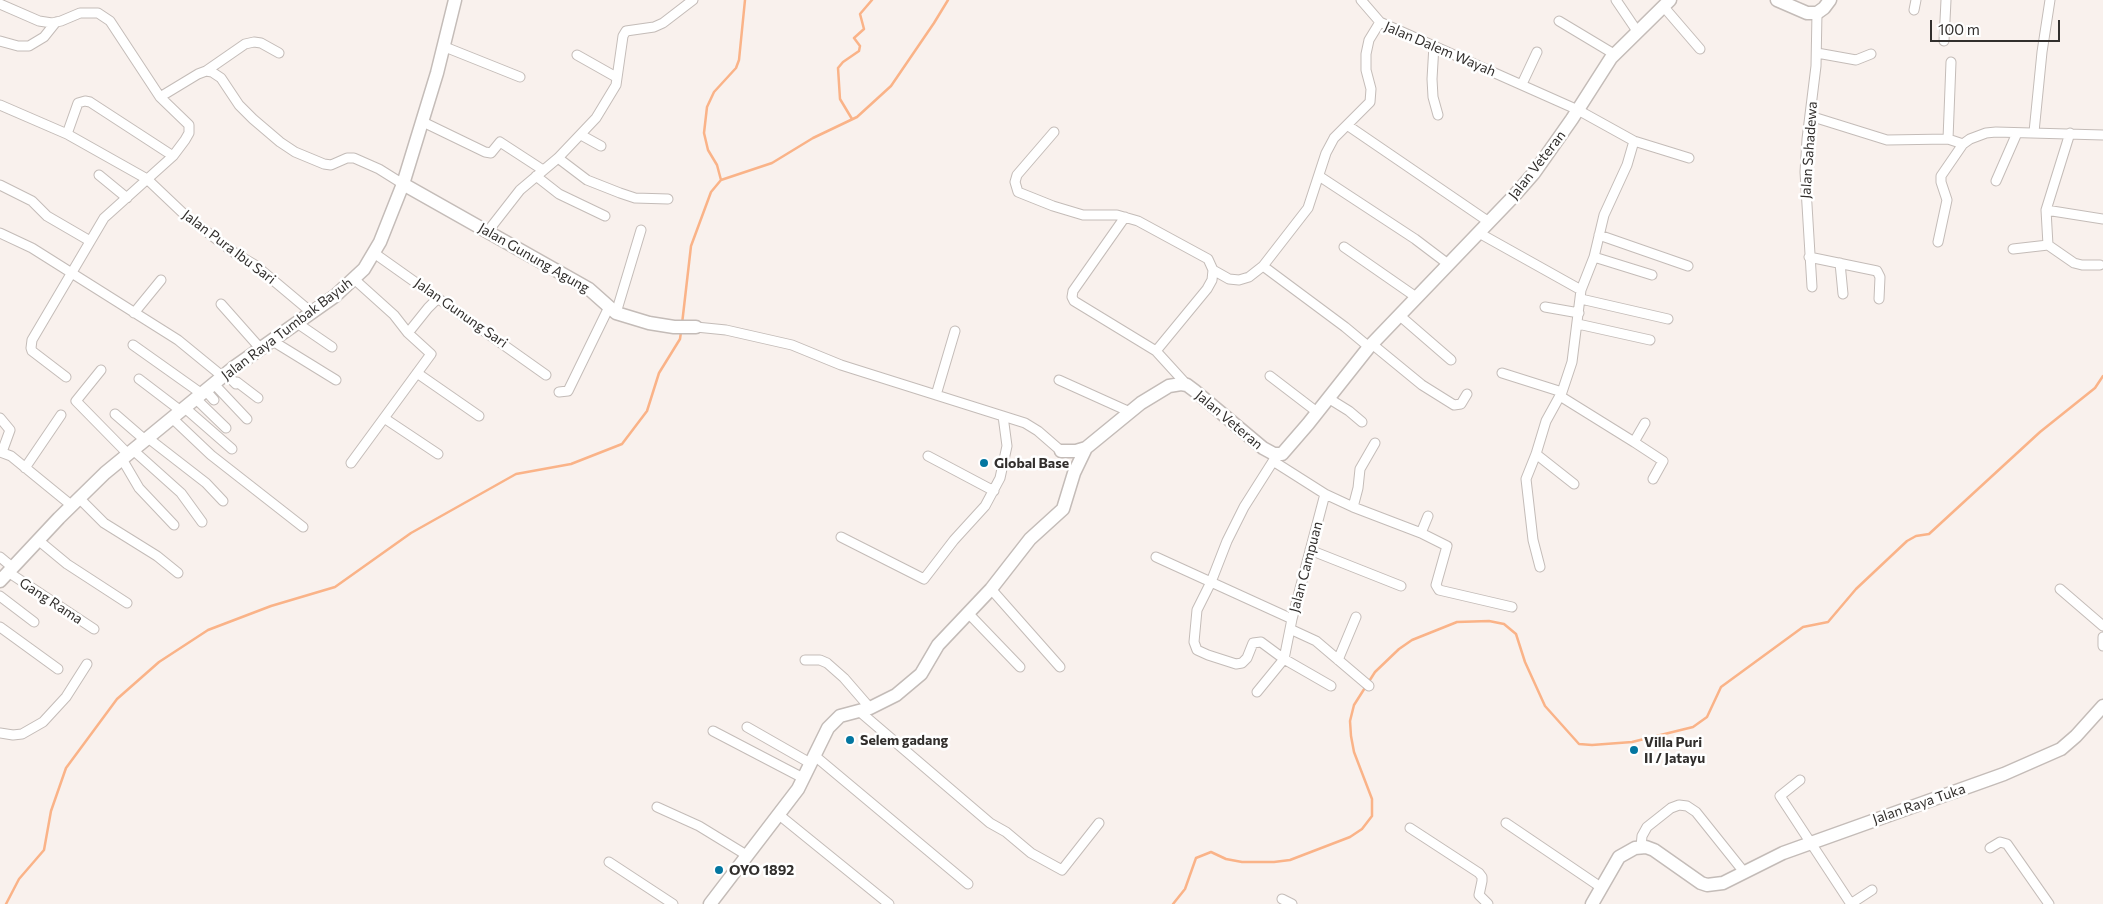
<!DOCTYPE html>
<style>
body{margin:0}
#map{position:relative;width:2103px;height:904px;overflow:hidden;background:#f9f1ed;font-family:Commissioner,sans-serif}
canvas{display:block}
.scale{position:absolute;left:1930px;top:20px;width:130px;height:22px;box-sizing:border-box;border:2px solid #322f2d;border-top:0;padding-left:6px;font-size:15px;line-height:18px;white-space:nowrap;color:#322f2d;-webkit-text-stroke:4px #fff;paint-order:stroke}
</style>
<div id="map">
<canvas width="2103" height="904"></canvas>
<div class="scale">100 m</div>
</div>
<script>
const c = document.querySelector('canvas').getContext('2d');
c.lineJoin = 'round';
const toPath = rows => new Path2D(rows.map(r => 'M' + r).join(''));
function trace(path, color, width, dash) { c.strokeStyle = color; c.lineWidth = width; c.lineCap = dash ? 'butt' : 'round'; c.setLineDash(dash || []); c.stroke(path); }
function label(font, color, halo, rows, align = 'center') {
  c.font = font + ' Commissioner,sans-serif'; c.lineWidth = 5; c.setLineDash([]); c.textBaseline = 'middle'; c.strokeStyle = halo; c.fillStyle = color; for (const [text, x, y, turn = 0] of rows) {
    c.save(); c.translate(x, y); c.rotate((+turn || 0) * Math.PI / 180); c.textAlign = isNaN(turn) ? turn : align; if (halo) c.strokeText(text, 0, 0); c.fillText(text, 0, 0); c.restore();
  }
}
const stream = toPath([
 [852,119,840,99,838,68,843,62,859,51,860,46,854,38,864,29,860,14,872,0],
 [721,180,717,165,708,150,704,133,707,107,714,92,736,68,739,60,745,0],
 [682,324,691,246,711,192,721,180,772,163,813,138,857,117,891,86,934,23,948,0],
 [6,904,19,879,44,850,51,811,66,768,117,699,159,662,208,630,271,606,335,587,411,533,516,474,571,464,622,444,647,411,659,373,680,339,681,332],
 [1173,904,1185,889,1196,858,1211,852,1226,859,1242,862,1274,862,1290,860,1350,837,1362,829,1372,816,1372,799,1354,752,1351,736,1350,721,1354,705,1375,672,1399,649,1412,640,1457,622,1489,621,1504,624,1516,634,1525,662,1545,706,1579,744,1592,745,1632,742,1693,727,1707,717,1721,687,1803,627,1828,622,1856,589,1907,541,1916,536,1929,534,2040,432,2095,388,2103,376]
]);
const street = toPath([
 [1361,0,1380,22],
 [1616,0,1637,31],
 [0,4,39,21,52,23,61,21,80,13,98,13,110,21,160,97,189,125,189,133,185,140,173,156,104,218,32,340,31,348,32,351,66,377],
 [1663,6,1700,49],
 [1914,10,1916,0],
 [1559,21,1614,54],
 [0,41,18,46,29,46,44,37,56,22],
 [1944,41,1946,0],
 [1434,45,1432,79,1433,97,1438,115],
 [445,47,520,77],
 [1817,53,1856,60,1871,54],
 [577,55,616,77],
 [206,71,212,72,221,78,239,105,253,119,280,142,295,152,324,164,331,165,347,158,354,158,379,169,403,184],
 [1522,84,1537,52],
 [160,97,198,74,206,71,245,44,254,42,261,43,279,53],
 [0,105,67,134,147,179,186,216,236,254,255,265,311,312],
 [1810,116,1887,140,1948,139,1963,144],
 [423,122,485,152,491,153,500,142,543,170],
 [1347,125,1489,222],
 [1054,132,1017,175,1015,182,1018,192,1053,206,1083,215,1117,215,1138,221,1208,259,1213,270,1212,280,1207,289,1156,351],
 [2034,132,2042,52,2050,0],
 [67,134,78,103,85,101,90,102,173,156],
 [581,135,601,146],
 [1948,139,1951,62],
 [558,158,587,180,620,193,635,198,668,199],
 [99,175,127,198],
 [536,176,559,194,605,216],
 [1319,176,1415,239,1448,264],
 [1996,181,2017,133],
 [0,185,32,201,47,216,90,241],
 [2046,210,2103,219],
 [1125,217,1073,291,1072,297,1074,301,1156,351,1187,385],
 [488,231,520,190,558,158,596,118,616,85,623,36,626,31,654,27,663,23,693,0],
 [0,233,32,248,178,340,222,376],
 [1479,233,1581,290,1594,257,1604,215,1627,165,1634,141],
 [1599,235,1688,266],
 [1938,242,1947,200,1941,182,1941,176,1963,144,1970,139,1986,133,1996,132,2103,135],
 [2048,245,2074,263,2082,265,2100,265],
 [1344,247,1416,297],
 [2013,249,2048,245,2046,210,2070,133],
 [374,253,546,375],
 [1594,257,1652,275],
 [1809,257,1877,271,1880,277,1879,299],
 [1840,263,1843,294],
 [1213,270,1229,279,1239,280,1249,277,1263,266],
 [1812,287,1805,172,1807,139,1816,66,1817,13],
 [1581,299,1668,319],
 [221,304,260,348],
 [1545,307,1579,313],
 [134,313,161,280],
 [616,313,641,230],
 [1399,315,1451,360],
 [297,323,332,347],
 [1578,324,1650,340],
 [696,327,726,330,792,345,841,365,1025,423,1038,431,1061,451],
 [408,333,428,308,438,298],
 [271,340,336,380],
 [1372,344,1422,385,1454,405,1461,404,1467,394],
 [133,345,202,394],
 [1369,347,1345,327,1263,266,1308,208,1326,153,1334,138,1370,102,1371,89,1366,70,1366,54,1369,40,1380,22,1578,110,1634,141,1689,158],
 [101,370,76,401,128,454],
 [417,373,479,416],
 [1502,373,1562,392],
 [226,374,236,384,237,382,258,398],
 [1270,376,1317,412],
 [139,379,181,411],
 [1059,380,1130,412],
 [214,384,247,419],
 [206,391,214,400],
 [559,392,568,391,609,307],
 [936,395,955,331],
 [1560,396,1634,442,1645,423],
 [1328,398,1349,411,1362,422],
 [196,399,226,428],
 [185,408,232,449],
 [115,414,145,440],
 [0,418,10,430,2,452],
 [384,418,438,454],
 [173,419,211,455,303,527],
 [148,438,206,483,223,501],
 [1634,442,1663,461,1653,479],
 [133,450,181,493,202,522],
 [0,452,11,456,71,505],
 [1536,454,1574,484],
 [1277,455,1244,507,1227,541,1211,582,1197,610,1194,642,1197,650,1208,655,1236,664,1242,663,1247,658,1253,643,1261,642,1284,659,1331,686],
 [928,456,994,491],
 [122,459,139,488,174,525],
 [351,463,431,354,408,333,394,315,354,279],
 [25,468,61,415],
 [1325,494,1353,507,1358,488,1360,469,1375,443],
 [79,498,104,523,157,556,178,573],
 [1353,507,1421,533,1428,516],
 [1421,533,1447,546,1436,585,1439,590,1512,607],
 [841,537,924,579,954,540,985,506,1000,478,1007,446,1003,416],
 [38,540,67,564,127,603],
 [1310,550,1401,586],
 [0,557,12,567],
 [1156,557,1292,619],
 [1540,567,1533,540,1526,479,1536,454,1546,421,1562,392,1572,362,1581,290],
 [8,572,94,629],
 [991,589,1060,667],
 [2060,589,2103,626],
 [0,596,34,622],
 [969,614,1020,667],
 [0,627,58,669],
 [1290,629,1316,641,1369,686],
 [2103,637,2103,646],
 [805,660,820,660,827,663,844,678,870,708],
 [1338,660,1356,617],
 [1257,692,1284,659,1292,619,1325,494,1273,461],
 [859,711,990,823,1006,832,1031,853,1062,870,1099,823],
 [747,727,810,763],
 [713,731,803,778],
 [0,733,13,735,22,734,43,722,66,697,87,664],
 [815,756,968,884],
 [1800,780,1780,796,1849,901,1852,903,1872,890],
 [657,807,699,826,748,856],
 [778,814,889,904],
 [1506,823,1602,888],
 [1410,828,1479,873,1482,877,1482,881,1479,895,1488,904],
 [1641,847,1642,836,1647,827,1671,808,1679,805,1687,806,1696,812,1744,872],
 [1990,848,2000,842,2007,844,2049,904],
 [609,862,673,904],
 [1282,899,1292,904]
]);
const secondary = toPath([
 [1777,0,1807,13,1817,13,1824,8,1830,0],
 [403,184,589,289,616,313,649,323,674,327,696,327],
 [1061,451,1076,451,1086,448],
 [0,581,59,518,105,473,233,368,335,296,364,269,380,242,403,184,437,73,455,0],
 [710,904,798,789,828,728,840,716,870,708,896,695,921,674,938,645,991,589,1030,539,1063,509,1074,473,1086,448,1141,403,1169,386,1181,384,1187,385,1195,391,1263,448,1274,454,1282,454,1308,424,1369,347,1513,197,1534,173,1572,119,1611,58,1670,0],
 [1592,904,1619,857,1635,848,1646,847,1654,850,1701,883,1707,885,1723,883,1783,853,2004,774,2061,749,2076,736,2103,706]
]);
const markers = [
 [984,463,5,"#0376a0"],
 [850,740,5,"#0376a0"],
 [1634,750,5,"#0376a0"],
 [719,870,5,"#0376a0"]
];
const streetNames = [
 ["Jalan Dalem Wayah",1440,49,23],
 ["Jalan Sahadewa",1809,150,-86],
 ["Jalan Veteran",1537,165,-52],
 ["Jalan Pura Ibu Sari",229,247,37],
 ["Jalan Gunung Agung",534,258,30],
 ["Jalan Gunung Sari",461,313,35],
 ["Jalan Raya Tumbak Bayuh",287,329,-37],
 ["Jalan Veteran",1229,420,40],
 ["Jalan Campuan",1306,567,-75],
 ["Gang Rama",51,601,33],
 ["Jalan Raya Tuka",1919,804,-19]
];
const poiNames = [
 ["Global Base",994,463],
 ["Selem gadang",860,740],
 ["Villa Puri",1644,742],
 ["II / Jatayu",1644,758],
 ["OYO 1892",729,870]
];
trace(stream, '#fab388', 2.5);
trace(street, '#c4bcb8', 11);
trace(secondary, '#c4bcb8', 15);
trace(street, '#fff', 9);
trace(secondary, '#fff', 12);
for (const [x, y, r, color] of markers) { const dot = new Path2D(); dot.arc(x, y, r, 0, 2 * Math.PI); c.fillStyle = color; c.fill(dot); trace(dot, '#fff', 2); }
label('14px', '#322f2d', '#fff', streetNames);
label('bold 14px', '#322f2d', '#fff', poiNames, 'left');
</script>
